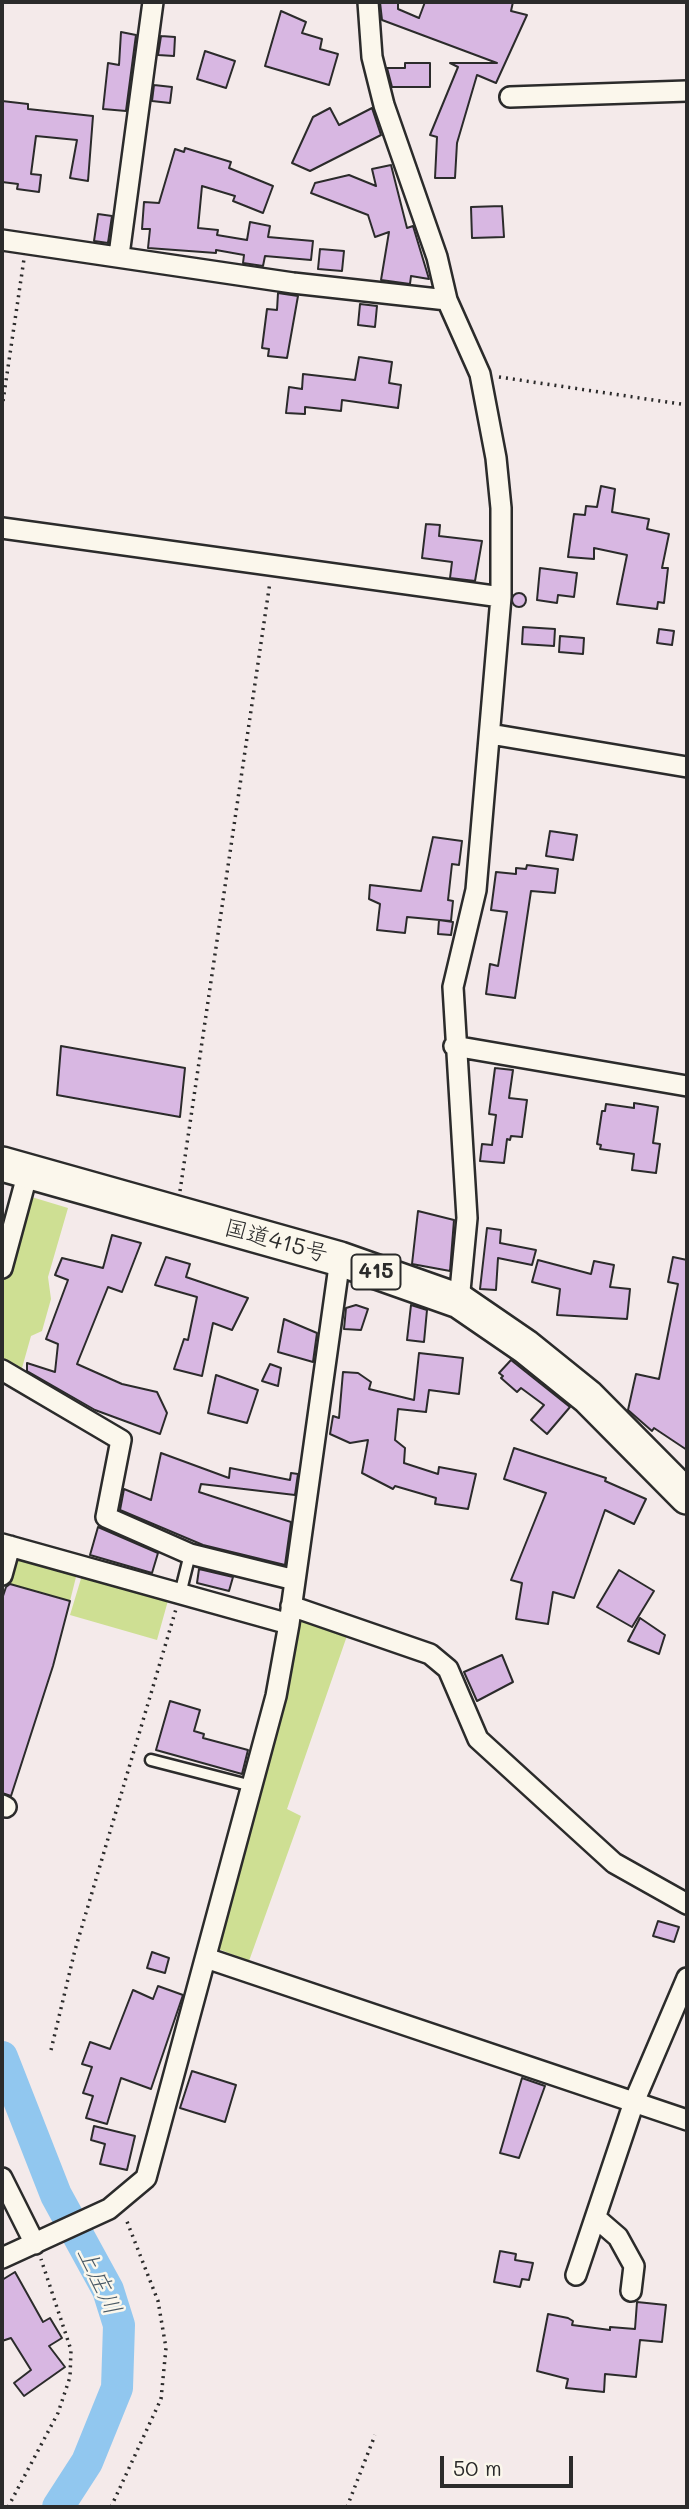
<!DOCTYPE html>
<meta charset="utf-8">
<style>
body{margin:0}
#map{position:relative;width:689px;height:2509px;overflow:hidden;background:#f4eaea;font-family:Mali,sans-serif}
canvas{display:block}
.frame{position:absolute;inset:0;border:4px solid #2b2b2b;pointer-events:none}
.scale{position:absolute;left:440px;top:2456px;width:133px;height:32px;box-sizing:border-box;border:4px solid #2b2b2b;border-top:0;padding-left:9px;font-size:21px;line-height:24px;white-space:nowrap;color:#2b2b2b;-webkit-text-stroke:5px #fbf7ec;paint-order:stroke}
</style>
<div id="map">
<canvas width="689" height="2509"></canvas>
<div class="frame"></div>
<div class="scale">50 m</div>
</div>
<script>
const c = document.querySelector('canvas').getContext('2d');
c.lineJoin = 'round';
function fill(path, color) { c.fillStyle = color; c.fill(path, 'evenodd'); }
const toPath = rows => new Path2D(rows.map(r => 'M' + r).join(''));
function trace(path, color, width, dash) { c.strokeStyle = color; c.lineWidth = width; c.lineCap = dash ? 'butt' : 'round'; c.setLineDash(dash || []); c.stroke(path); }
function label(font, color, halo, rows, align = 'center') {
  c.font = font + ' Mali,"Klee One",sans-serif'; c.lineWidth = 5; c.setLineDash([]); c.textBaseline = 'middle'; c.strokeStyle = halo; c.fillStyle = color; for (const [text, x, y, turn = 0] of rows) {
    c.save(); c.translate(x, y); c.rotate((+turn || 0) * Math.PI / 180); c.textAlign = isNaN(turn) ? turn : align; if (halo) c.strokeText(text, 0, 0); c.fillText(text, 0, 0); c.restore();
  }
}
const green = toPath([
 [25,1195,68,1208,48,1277,51,1299,42,1331,31,1336,22,1368,14,1373,2,1366,2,1282],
 [14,1552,78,1569,70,1601,7,1583],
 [83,1572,169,1597,157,1640,70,1615],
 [296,1616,349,1630,287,1809,301,1816,249,1961,216,1948]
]);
const river = toPath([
 [2,2057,56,2195,108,2290,119,2325,117,2388,87,2462,58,2507]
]);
const building = toPath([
 [380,2,398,2,398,9,419,18,425,2,513,2,511,11,527,15,496,83,477,75,457,143,455,178,435,178,437,137,430,135,458,67,450,63,497,63,382,20,380,2],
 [281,11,306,22,302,33,322,39,320,49,338,54,329,85,265,66,281,11],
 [121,32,136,35,126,111,103,109,108,63,119,65,121,32],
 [161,36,175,37,174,56,158,55,161,36],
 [205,51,235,61,226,88,197,79,205,51],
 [405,63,430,63,430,87,392,87,387,68,405,68,405,63],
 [154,85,172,87,170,103,152,101,154,85],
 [2,101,28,104,28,109,93,116,88,181,70,178,77,140,36,136,31,174,41,175,39,192,17,189,18,184,2,182,2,101],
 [330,108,339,125,372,108,381,135,310,171,292,163,313,117,330,108],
 [185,148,231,162,229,168,273,186,263,213,233,201,235,196,202,186,198,228,218,230,217,235,247,240,250,222,270,226,268,237,313,241,311,260,265,256,263,266,243,263,244,255,216,250,216,253,148,248,150,229,142,229,144,202,159,203,175,149,184,152,185,148],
 [391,165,407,228,413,226,429,279,411,276,410,284,381,280,389,232,375,237,368,215,311,193,315,183,349,175,376,186,372,169,391,165],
 [502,206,504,237,472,238,471,207,502,206],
 [98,214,112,216,108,243,94,241,98,214],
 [320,249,344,251,342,271,318,269,320,249],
 [278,293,298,296,287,358,268,356,269,349,262,348,267,309,277,310,278,293],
 [360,304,377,306,375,327,358,325,360,304],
 [359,357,392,362,389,383,401,385,398,408,342,400,341,411,305,407,305,414,286,413,289,387,302,389,303,374,355,380,359,357],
 [601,486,615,489,612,512,649,519,647,529,669,534,662,568,668,568,664,603,658,602,657,609,617,604,627,555,594,548,594,559,568,557,574,514,585,515,586,506,597,507,601,486],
 [426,524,440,525,439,536,482,541,475,581,450,578,452,562,422,558,426,524],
 [540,568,577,573,574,597,558,595,557,603,537,600,540,568],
 '512 600a7 7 0 1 1 14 0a7 7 0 1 1-14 0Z',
 [523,627,555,629,554,646,522,644,523,627],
 [659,629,674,631,672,645,657,643,659,629],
 [560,636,584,638,583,654,559,652,560,636],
 [550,831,577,835,573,860,546,856,550,831],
 [433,837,462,841,459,865,452,864,448,900,453,901,451,921,407,917,405,933,377,930,380,904,369,899,370,885,421,891,433,837],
 [527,865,558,869,555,893,531,891,515,998,486,994,490,964,498,966,507,912,491,910,496,872,516,874,516,868,526,869,527,865],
 [439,920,453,922,451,935,438,934,439,920],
 [61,1046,185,1068,180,1117,57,1095,61,1046],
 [495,1068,513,1070,509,1098,527,1100,522,1137,511,1136,510,1140,507,1139,504,1163,480,1161,482,1144,492,1145,496,1115,489,1114,495,1068],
 [634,1103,658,1107,653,1143,660,1144,656,1173,632,1170,634,1154,600,1149,601,1145,597,1144,602,1111,605,1111,606,1104,634,1108,634,1103],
 [418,1211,454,1220,450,1271,412,1264,418,1211],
 [487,1228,501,1230,500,1243,536,1250,532,1265,498,1258,496,1290,480,1289,487,1228],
 [112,1235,141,1243,122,1292,108,1287,77,1364,122,1384,157,1392,167,1413,160,1434,95,1410,27,1371,27,1363,55,1372,58,1344,46,1339,68,1280,55,1275,62,1258,103,1268,112,1235],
 [166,1257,190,1264,186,1277,248,1298,232,1330,213,1323,202,1376,174,1369,184,1339,188,1340,197,1297,155,1285,166,1257],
 [673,1257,687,1260,687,1450,654,1428,652,1431,628,1410,636,1374,659,1379,678,1284,668,1282,673,1257],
 [538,1260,591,1274,594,1261,614,1265,610,1287,630,1289,627,1319,557,1315,560,1289,532,1282,538,1260],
 [356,1305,368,1309,361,1330,344,1329,346,1308,356,1305],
 [411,1305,427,1310,424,1342,407,1340,411,1305],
 [284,1319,317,1333,313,1362,278,1352,284,1319],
 [419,1353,463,1358,459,1394,429,1390,426,1412,398,1409,395,1440,405,1448,404,1463,438,1474,439,1467,476,1474,468,1509,435,1504,436,1498,395,1486,393,1489,362,1473,368,1440,350,1443,330,1434,333,1416,339,1418,343,1372,358,1373,371,1382,369,1389,414,1400,419,1353],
 [511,1360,570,1407,547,1434,531,1420,544,1405,521,1388,517,1392,501,1378,503,1376,499,1373,511,1360],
 [270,1364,281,1368,278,1386,262,1381,270,1364],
 [216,1375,258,1390,247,1423,208,1413,216,1375],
 [514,1448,606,1478,605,1481,646,1499,634,1524,605,1510,574,1598,553,1592,548,1624,516,1619,522,1583,511,1580,546,1493,504,1479,514,1448],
 [161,1453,229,1478,230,1468,290,1480,291,1473,298,1474,295,1495,201,1484,199,1492,291,1522,285,1565,203,1545,120,1510,124,1489,151,1500,161,1453],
 [98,1527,158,1553,152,1573,90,1555,98,1527],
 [199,1569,233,1577,229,1591,197,1583,199,1569],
 [619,1570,654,1591,632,1627,597,1607,619,1570],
 [10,1584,70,1601,53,1666,11,1796,2,1793,2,1599,6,1587,10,1584],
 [640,1618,665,1635,659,1654,628,1641,640,1618],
 [502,1655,513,1682,477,1701,464,1672,502,1655],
 [170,1701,200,1710,194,1731,204,1734,203,1738,248,1750,242,1774,156,1750,170,1701],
 [658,1921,679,1927,674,1942,653,1936,658,1921],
 [152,1952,169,1958,165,1973,147,1968,152,1952],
 [158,1986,183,1995,151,2089,121,2078,107,2124,86,2118,93,2096,83,2093,92,2067,82,2064,90,2042,110,2049,133,1990,153,1999,158,1986],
 [192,2071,236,2085,225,2122,180,2108,192,2071],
 [522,2078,545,2086,519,2158,500,2153,522,2078],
 [94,2126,135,2136,127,2170,100,2164,105,2144,91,2140,94,2126],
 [500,2251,516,2254,515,2260,533,2263,529,2280,522,2279,520,2287,494,2282,500,2251],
 [15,2272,43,2322,50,2318,62,2338,49,2346,65,2367,24,2396,14,2383,31,2370,11,2338,2,2341,2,2280,15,2272],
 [637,2302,666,2305,662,2342,640,2340,636,2377,605,2374,604,2392,566,2388,568,2379,537,2371,548,2314,568,2318,573,2321,572,2325,610,2330,610,2327,635,2329,637,2302]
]);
const path = toPath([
 [499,377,687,405],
 [2,408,24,259],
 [180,1191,270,582],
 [51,2050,75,1950,176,1609],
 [8,2507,58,2413,70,2377,71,2350,41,2259],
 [111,2507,161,2399,166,2348,158,2301,126,2219],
 [347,2507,375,2435]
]);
const lane = toPath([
 [180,1594,190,1554],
 [151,1760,252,1786]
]);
const street = toPath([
 [368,2,372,57,384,105,437,257,447,300,480,374,496,458,501,508,501,597,476,890,453,987,467,1218,459,1301],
 [510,97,687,91],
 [2,240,293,283,447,300],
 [119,255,153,2],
 [2,528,501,597],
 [490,734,687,767],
 [454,1046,687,1086],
 [2,1268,28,1172],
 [2,1370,121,1440,106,1517,190,1554,295,1580],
 [2,1544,289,1624],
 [2,1575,10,1546],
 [291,1606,430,1654,448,1669,478,1739,614,1863,687,1904],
 [2,1805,6,1807],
 [206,1958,687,2120],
 [2,2178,35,2244],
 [596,2218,618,2237,634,2266,631,2291],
 [2,2258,109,2209,146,2178,276,1696,289,1624,340,1259],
 [576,2275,634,2102,687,1978]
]);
const highway = toPath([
 [2,1164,340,1259,459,1301,526,1347,588,1397,687,1497]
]);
const shields = [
 [376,1272,49]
];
const shieldNames = [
 ["415",376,1272]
];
const streetNames = [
 ["国道415号",276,1241,15]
];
const waterNames = [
 ["上庄川",99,2281,65]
];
fill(green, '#cedf93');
trace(river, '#91c7ef', 32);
fill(building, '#d8b7e2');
trace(building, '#2b2b2b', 2);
trace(lane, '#2b2b2b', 15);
trace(street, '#2b2b2b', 24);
trace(highway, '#2b2b2b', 38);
trace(path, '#2b2b2b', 3.5, [2, 5]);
trace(lane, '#fbf7ec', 10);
trace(street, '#fbf7ec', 19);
trace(highway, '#fbf7ec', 33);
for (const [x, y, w] of shields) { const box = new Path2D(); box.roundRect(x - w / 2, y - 17.5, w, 35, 5); c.fillStyle = '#fbf7ec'; c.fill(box); trace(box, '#2b2b2b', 2); }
label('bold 21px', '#2b2b2b', null, shieldNames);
label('23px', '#2b2b2b', '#fbf7ec', streetNames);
label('italic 24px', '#4a5a66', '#fbf7ec', waterNames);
</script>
